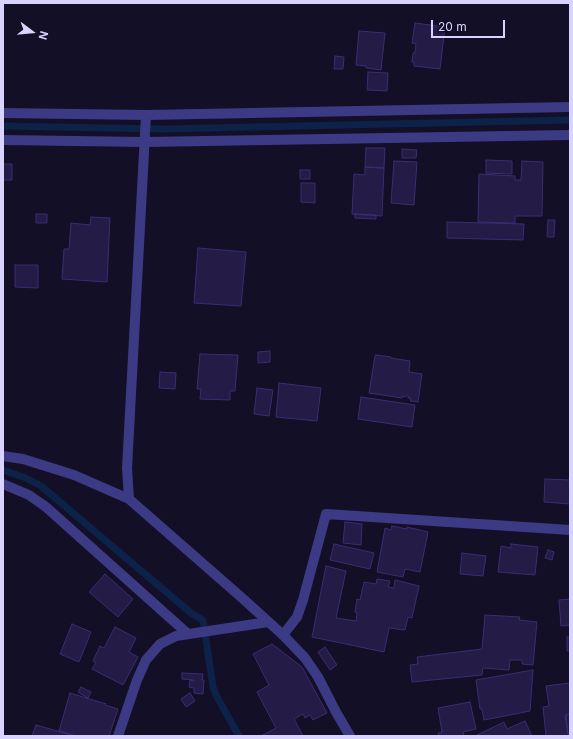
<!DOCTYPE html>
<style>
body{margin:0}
#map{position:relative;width:573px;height:739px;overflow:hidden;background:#130f26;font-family:Inter,sans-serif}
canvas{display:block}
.frame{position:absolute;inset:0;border:4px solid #d9d4ff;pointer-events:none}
.north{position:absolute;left:12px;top:12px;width:40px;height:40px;-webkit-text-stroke:3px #130f26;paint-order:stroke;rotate:106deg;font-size:11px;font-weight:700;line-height:16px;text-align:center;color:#d9d4ff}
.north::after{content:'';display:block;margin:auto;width:14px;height:18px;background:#d9d4ff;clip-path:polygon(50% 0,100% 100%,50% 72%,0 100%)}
.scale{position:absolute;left:431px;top:20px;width:74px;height:18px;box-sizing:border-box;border:2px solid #d9d4ff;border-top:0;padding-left:5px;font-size:12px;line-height:14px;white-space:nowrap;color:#d9d4ff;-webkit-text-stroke:3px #130f26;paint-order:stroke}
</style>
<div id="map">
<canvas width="573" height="739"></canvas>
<div class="frame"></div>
<div class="north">N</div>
<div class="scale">20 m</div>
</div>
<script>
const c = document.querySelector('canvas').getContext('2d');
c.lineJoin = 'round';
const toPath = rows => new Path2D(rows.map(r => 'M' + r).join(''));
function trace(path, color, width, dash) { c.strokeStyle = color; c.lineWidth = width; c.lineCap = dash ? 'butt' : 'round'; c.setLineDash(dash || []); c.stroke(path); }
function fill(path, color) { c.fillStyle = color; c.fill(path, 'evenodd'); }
const stream = toPath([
 [3,126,163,129,570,120],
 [3,470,26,478,41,486,191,613,203,620,213,687,217,697,239,736]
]);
const building = toPath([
 [415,23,445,27,440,69,414,66,414,63,412,62,413,53,415,53,416,44,412,43,415,23],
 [359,31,385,33,381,70,366,68,366,66,356,65,359,31],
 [335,56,344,57,343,69,334,69,335,56],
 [368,72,388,73,387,91,367,90,368,72],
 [366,148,385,148,384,168,365,167,366,148],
 [402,149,417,150,416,158,402,158,402,149],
 [486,160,512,161,512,174,486,173,486,160],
 [394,161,417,162,414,205,391,203,394,161],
 [522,161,543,162,542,216,515,216,515,223,478,222,479,174,515,176,515,180,521,180,522,161],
 [3,164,12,164,12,180,3,180,3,164],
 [365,167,384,168,382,216,352,214,354,174,365,175,365,167],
 [300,170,310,170,310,179,300,179,300,170],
 [301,183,315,183,315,203,301,202,301,183],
 [36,214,47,214,47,223,36,223,36,214],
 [355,214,376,215,376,219,355,218,355,214],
 [91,217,110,218,107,282,62,279,64,249,69,249,71,223,90,225,91,217],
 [548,220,555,220,554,237,547,237,548,220],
 [447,222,524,224,523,240,447,238,447,222],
 [198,248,246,252,241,306,194,303,198,248],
 [15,265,38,265,38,288,15,287,15,265],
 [270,351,270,362,258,363,258,352,270,351],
 [200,354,238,355,235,391,230,391,230,400,200,399,201,389,197,389,200,354],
 [376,355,391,357,391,358,410,361,409,372,422,374,418,402,410,401,411,398,408,398,408,395,406,395,405,397,403,396,402,398,369,393,375,356,376,356,376,355],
 [160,372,176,373,175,389,159,388,160,372],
 [279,383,321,388,317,421,276,417,279,383],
 [257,388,273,390,269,416,254,414,257,388],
 [361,397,415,405,412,427,358,419,361,397],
 [545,479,570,480,570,504,544,502,545,479],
 [345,522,362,524,361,545,343,543,345,522],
 [392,526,407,529,407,527,428,532,420,572,405,569,403,577,377,572,385,528,391,530,392,526],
 [334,544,374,553,370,569,330,560,334,544],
 [511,544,538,547,535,575,498,572,501,546,511,548,511,544],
 [548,550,554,552,552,560,545,558,548,550],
 [462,553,486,556,483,576,460,574,462,553],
 [326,566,346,571,336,618,356,621,357,613,355,612,357,599,360,600,364,582,376,584,377,579,390,581,388,587,394,588,395,580,419,586,412,618,408,617,405,630,389,628,384,652,312,637,326,566],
 [105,574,133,599,118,617,89,592,105,574],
 [570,599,570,625,561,626,559,600,570,599],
 [485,615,520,617,519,620,537,622,533,665,522,664,522,660,510,660,509,670,483,668,482,675,412,682,410,665,418,664,417,657,482,649,485,615],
 [72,624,91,632,79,662,60,654,72,624],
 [115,627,136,638,129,652,138,657,123,685,92,669,96,663,93,661,100,646,104,648,115,627],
 [567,637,570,637,570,651,567,651,567,637],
 [272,644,302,667,327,713,313,720,310,715,305,718,303,714,294,719,303,736,261,736,276,728,257,692,269,685,253,654,272,644],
 [325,647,337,665,330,670,318,652,325,647],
 [533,670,530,711,484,720,482,709,480,709,476,680,533,670],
 [182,673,203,674,202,680,204,680,203,694,194,693,194,688,189,687,190,680,194,681,194,680,182,679,182,673],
 [570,683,570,714,565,715,568,734,570,734,570,736,546,736,543,707,549,706,546,686,570,683],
 [81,687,91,692,88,698,78,692,81,687],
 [70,693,106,704,105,705,118,709,109,736,76,736,59,731,70,693],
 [190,693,195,701,186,707,181,699,190,693],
 [470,702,476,729,463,732,464,736,439,736,438,733,442,732,438,708,470,702],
 [570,714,570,734,568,734,566,715,570,714],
 [525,721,532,736,475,736,504,722,507,729,525,721],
 [36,725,75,736,32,736,36,725]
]);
const minor = toPath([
 [3,113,146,115,570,107],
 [3,140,145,142,570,135],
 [3,456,23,459,74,475,129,499,241,597,283,635,305,658,318,677,336,712,350,736],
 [3,484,29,495,46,507,188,634],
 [129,499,127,468,146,115],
 [283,635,297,617,303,600,326,514,570,530],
 [118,736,137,680,146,660,160,644,176,636,268,622]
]);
trace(stream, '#0c2248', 7);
fill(building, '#241b47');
trace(building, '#3b2d73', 1);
trace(minor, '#3d3a85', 10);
</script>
